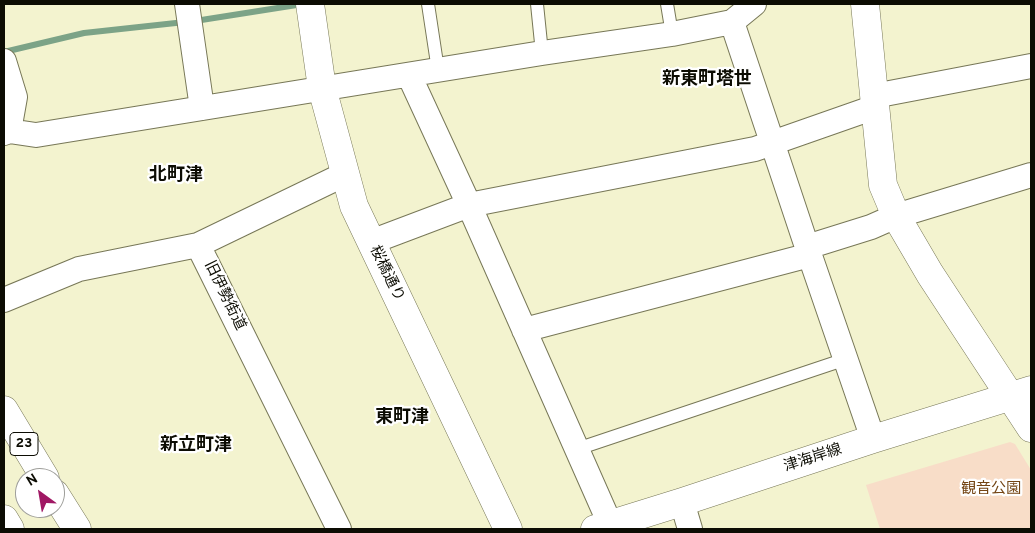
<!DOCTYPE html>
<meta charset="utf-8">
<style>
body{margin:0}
#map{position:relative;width:1035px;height:533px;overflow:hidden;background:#f3f3cf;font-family:Overpass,sans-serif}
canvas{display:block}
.frame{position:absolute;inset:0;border:5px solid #0c0c03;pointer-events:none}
.north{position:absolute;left:15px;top:468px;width:50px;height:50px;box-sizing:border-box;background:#fff;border:1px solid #9e9e9a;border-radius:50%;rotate:328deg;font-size:14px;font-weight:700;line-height:20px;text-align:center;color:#0c0c03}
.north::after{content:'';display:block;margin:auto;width:18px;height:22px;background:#a01864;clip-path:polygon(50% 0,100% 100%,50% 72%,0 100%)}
</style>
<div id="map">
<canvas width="1035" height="533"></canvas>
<div class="frame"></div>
<div class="north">N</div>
</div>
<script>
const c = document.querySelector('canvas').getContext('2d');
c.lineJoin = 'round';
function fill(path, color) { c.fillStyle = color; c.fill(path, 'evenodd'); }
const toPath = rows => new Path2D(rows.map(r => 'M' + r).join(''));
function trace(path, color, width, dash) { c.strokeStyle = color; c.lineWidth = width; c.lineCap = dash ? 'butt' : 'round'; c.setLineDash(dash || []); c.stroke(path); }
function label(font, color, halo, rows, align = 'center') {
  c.font = font + ' Overpass,"Noto Sans JP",sans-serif'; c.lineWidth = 4.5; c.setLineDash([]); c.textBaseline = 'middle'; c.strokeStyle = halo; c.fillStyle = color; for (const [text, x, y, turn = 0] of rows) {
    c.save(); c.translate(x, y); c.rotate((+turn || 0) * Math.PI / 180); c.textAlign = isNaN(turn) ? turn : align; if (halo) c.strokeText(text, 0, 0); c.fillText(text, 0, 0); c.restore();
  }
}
const green = toPath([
 [1010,442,1015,444,1031,470,1031,529,880,529,866,485]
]);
const stream = toPath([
 [195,21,303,4],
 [4,52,84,33,185,22]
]);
const service = toPath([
 [428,4,438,70],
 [537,4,542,53],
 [667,4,672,34],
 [577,449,846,359]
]);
const minor = toPath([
 [187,4,202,108],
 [732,22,807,247,873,439],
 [4,61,15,97,9,131],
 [409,75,469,205,610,524],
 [874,96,1031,66],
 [4,133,9,131,36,135,542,53,672,34,732,22,754,4],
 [371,242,469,205,755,149,875,107],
 [198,245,339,529],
 [807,247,871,227,896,216,1031,175],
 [4,300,79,269,198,245,345,174],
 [524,330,810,255],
 [682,502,690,529]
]);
const tertiary = toPath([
 [310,4,322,88,354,206,508,529],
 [865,4,883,185,896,216,930,274,1031,428]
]);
const secondary = toPath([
 [595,529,682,502,873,439,1031,390]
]);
const trunk = toPath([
 [4,410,45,478],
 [55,494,77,529],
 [4,519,10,529]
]);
const shields = [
 [24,444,28]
];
const shieldNames = [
 ["23",24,444]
];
const streetNames = [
 ["桜橋通り",386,274,64],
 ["旧伊勢街道",224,296,64],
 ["津海岸線",813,459,-18]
];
const parkNames = [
 ["観音公園",991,490]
];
const quarterNames = [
 ["新東町塔世",707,80],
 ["北町津",176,176],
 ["東町津",402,418],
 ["新立町津",196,446]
];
fill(green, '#f8ddc8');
trace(stream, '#7ca387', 6);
trace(service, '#777757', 14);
trace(minor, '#777757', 26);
trace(tertiary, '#777757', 29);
trace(secondary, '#777757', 29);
trace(trunk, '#777757', 29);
trace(service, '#fff', 12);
trace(minor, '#fff', 24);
trace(tertiary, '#fff', 28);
trace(secondary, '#fff', 28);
trace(trunk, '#fff', 28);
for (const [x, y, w] of shields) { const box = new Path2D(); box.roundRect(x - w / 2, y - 11.5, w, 23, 4); c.fillStyle = '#fff'; c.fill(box); trace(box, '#0c0c03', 1); }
label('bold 14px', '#0c0c03', null, shieldNames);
label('15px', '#0c0c03', '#fff', streetNames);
label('15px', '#744514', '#fff', parkNames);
label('bold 18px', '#0c0c03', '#fff', quarterNames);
</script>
